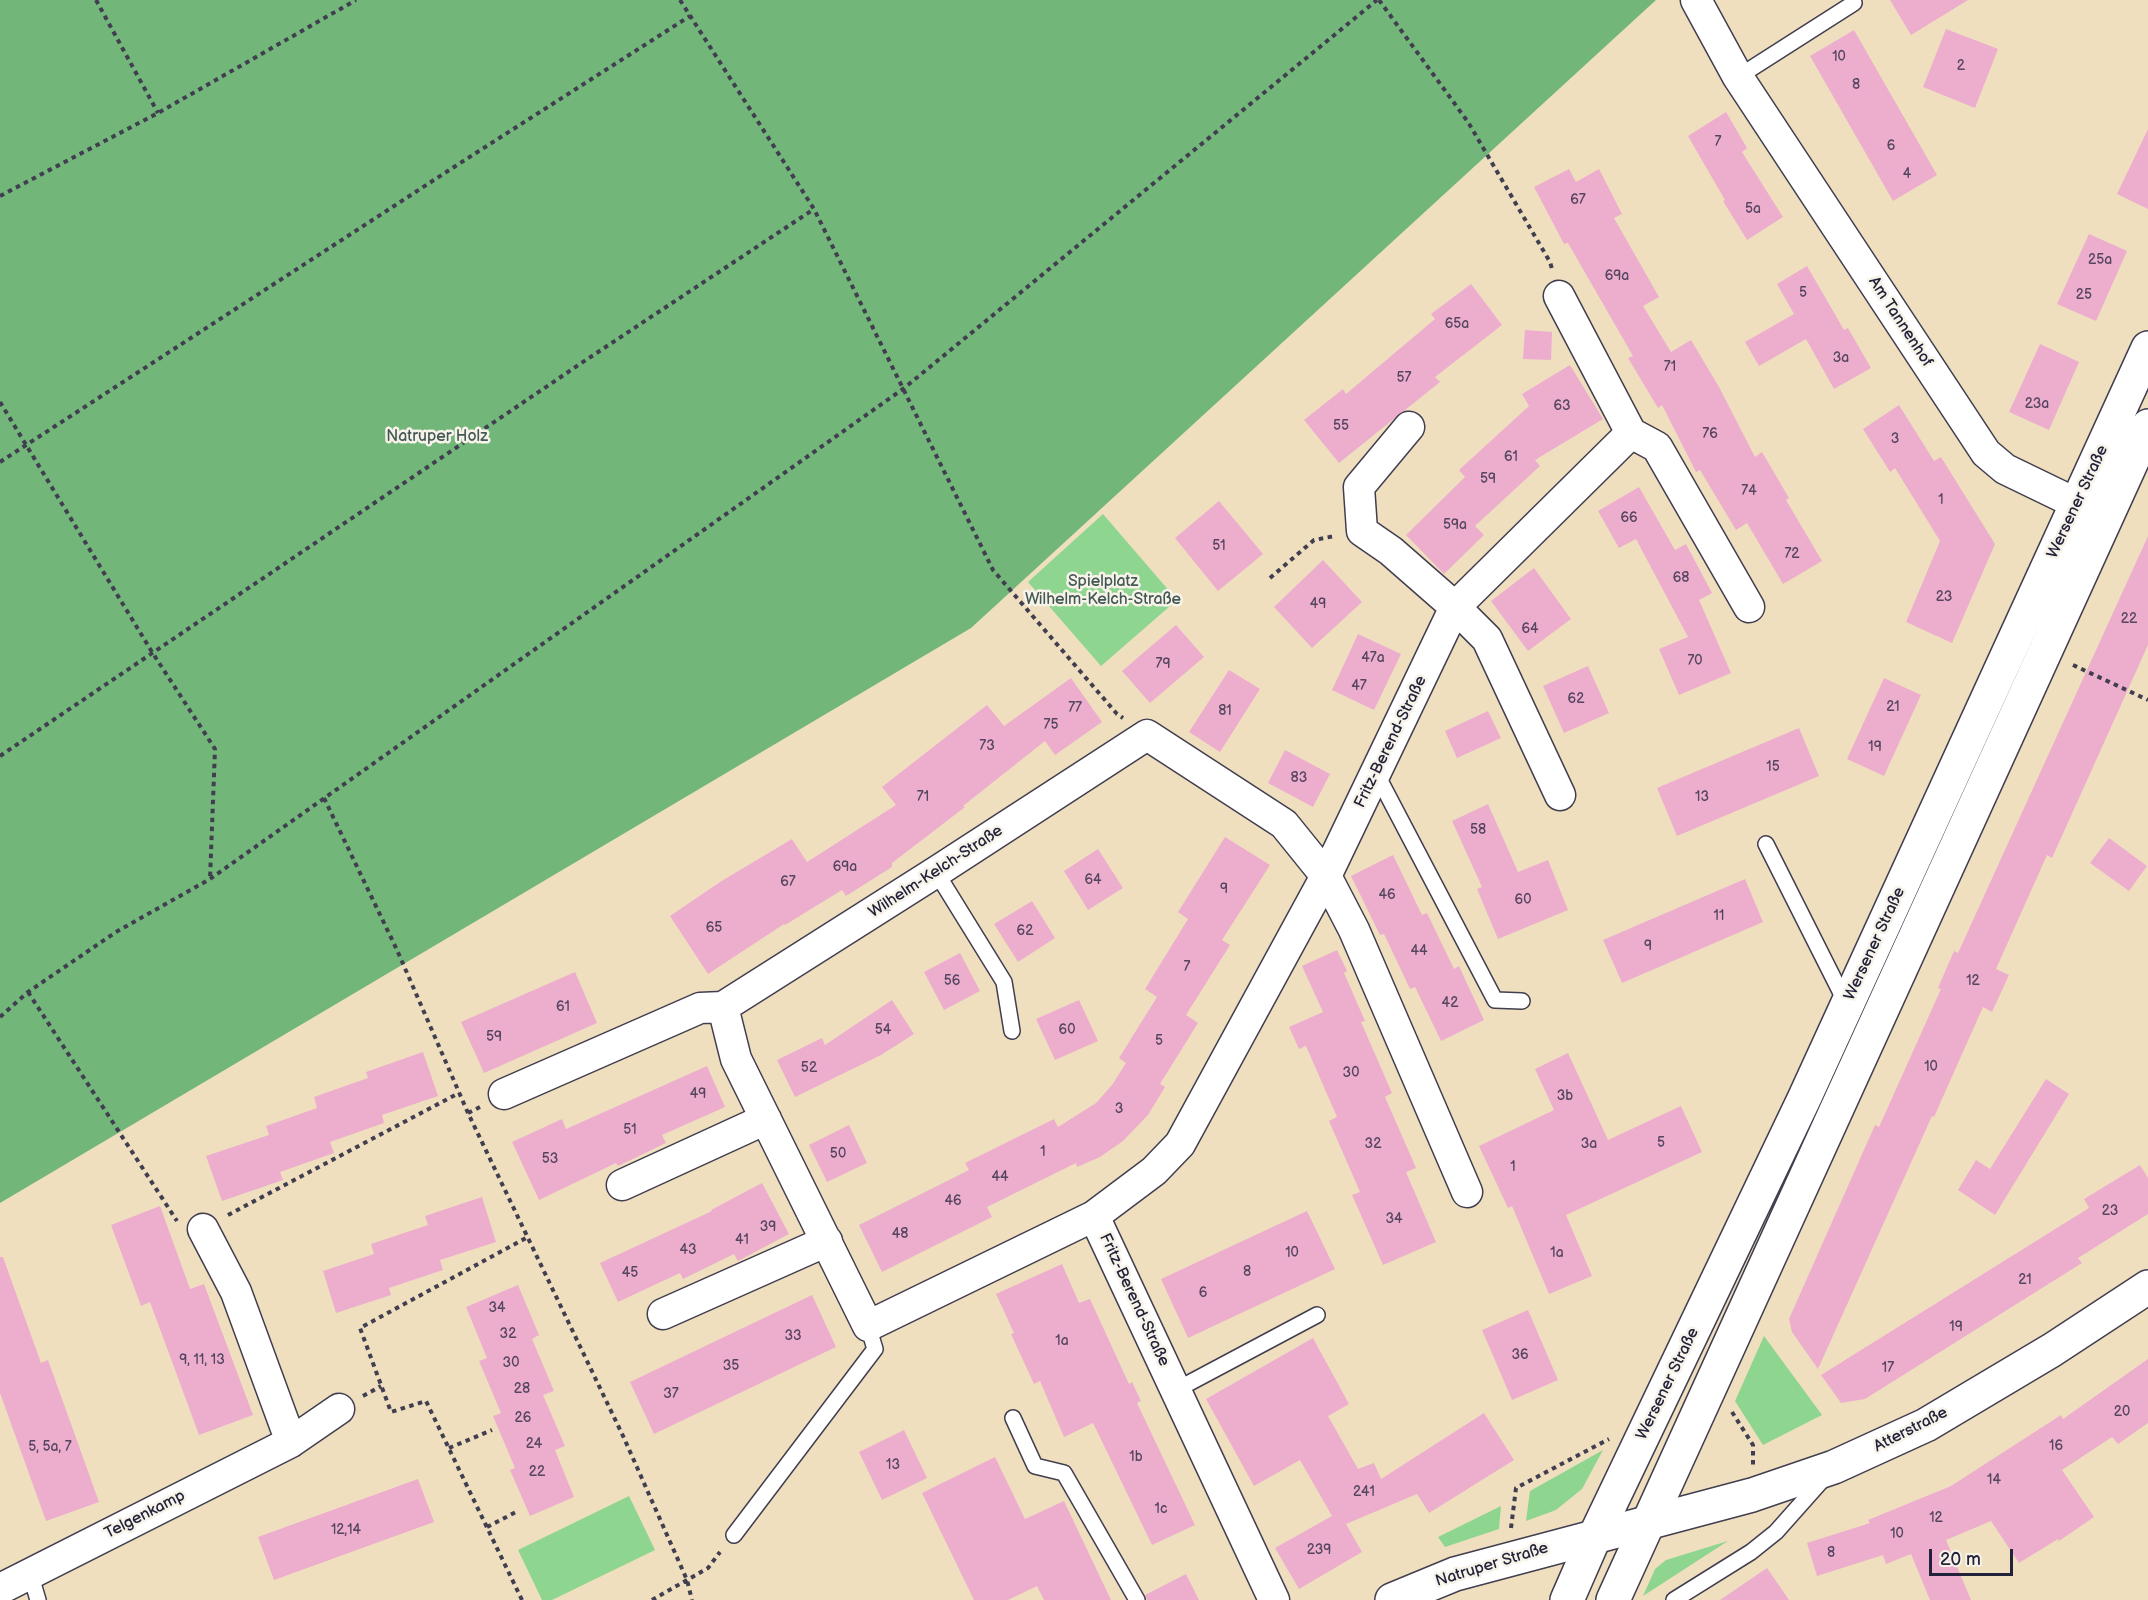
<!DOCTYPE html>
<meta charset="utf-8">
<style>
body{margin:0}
#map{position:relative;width:2148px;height:1600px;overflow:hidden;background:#efdfbf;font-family:"Balsamiq Sans",sans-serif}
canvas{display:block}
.scale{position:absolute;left:1929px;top:1549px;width:84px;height:27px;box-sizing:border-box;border:3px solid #22223b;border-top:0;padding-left:8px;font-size:18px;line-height:21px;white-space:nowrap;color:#22223b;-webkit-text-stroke:4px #f7f3e8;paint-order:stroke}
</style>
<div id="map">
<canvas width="2148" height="1600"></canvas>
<div class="scale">20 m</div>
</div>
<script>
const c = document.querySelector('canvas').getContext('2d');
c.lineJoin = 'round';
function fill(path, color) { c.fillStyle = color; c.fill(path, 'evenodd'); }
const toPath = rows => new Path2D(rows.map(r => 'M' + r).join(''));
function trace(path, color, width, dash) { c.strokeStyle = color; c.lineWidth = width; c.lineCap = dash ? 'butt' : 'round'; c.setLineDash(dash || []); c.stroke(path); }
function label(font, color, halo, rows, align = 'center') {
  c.font = font + ' "Balsamiq Sans",sans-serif'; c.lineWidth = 5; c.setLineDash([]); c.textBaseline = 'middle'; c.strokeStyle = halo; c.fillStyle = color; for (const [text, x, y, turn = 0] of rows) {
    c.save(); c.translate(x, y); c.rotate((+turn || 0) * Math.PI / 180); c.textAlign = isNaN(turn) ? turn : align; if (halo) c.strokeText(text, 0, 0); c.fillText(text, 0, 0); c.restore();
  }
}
const green = toPath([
 [1103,514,1177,600,1101,666,1028,582],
 [1764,1336,1822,1415,1763,1445,1735,1401],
 [1603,1450,1582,1489,1556,1510,1526,1521,1530,1491],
 [629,1496,655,1550,552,1600,542,1600,518,1550],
 [1501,1506,1499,1529,1445,1547,1438,1537],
 [1728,1541,1643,1596,1655,1569,1666,1560]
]);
const forest = toPath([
 [0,0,1656,0,971,628,0,1203]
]);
const building = toPath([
 [1890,0,1968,0,1911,35],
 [1946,29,1998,49,1975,108,1923,87],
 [1854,30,1937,175,1893,201,1810,56],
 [1726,112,1747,148,1742,152,1783,217,1747,240,1723,201,1725,200,1688,136],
 [2148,129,2148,209,2117,194],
 [1569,169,1576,182,1599,169,1622,214,1614,218,1659,297,1643,306,1671,352,1691,340,1719,387,1755,457,1762,452,1789,498,1786,500,1822,561,1783,584,1747,523,1736,530,1700,470,1696,472,1662,405,1658,408,1628,358,1633,356,1568,243,1564,244,1534,187],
 [2089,234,2127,251,2096,321,2057,304],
 [1807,266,1844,330,1848,328,1871,368,1834,389,1806,339,1759,366,1745,342,1794,314,1777,284],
 [1471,284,1502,325,1435,377,1440,382,1339,463,1304,420,1343,389,1346,394,1435,319,1431,314],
 [1525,330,1552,332,1551,360,1523,359],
 [2040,344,2079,362,2049,430,2009,412],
 [1570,365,1603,419,1535,460,1540,466,1475,526,1484,535,1444,574,1406,535,1465,477,1459,470,1529,406,1522,394],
 [1899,405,1934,461,1941,457,1995,544,1952,643,1906,622,1940,541,1895,468,1890,472,1863,429],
 [1639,487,1675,550,1686,544,1712,593,1699,600,1731,673,1679,695,1659,649,1688,637,1636,539,1619,548,1598,511],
 [1219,501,1263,554,1218,591,1175,538],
 [2148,536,2148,645,2052,858,2047,855,1996,969,2009,975,1992,1012,1983,1007,1934,1117,1932,1116,1818,1369,1792,1332,1789,1319,1875,1125,1879,1127,1941,989,1938,988,1954,951,1958,953],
 [1323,560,1362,602,1312,648,1274,607],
 [1534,568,1571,619,1528,651,1491,601],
 [1176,625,1204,657,1150,703,1122,671],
 [1358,634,1401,654,1374,710,1332,690],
 [1588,666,1609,713,1564,733,1543,686],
 [1229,670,1260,689,1220,752,1189,732],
 [1071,678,1102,722,1055,755,1045,741,963,806,965,807,892,863,892,867,846,896,842,890,785,925,784,924,708,974,670,916,720,882,792,839,807,862,896,805,882,787,987,705,1004,726],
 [1884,678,1921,695,1884,776,1847,759],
 [1488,711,1501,738,1457,758,1445,731],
 [1799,728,1819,776,1677,836,1657,788],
 [1285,750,1330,774,1313,807,1268,783],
 [1488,804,1518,872,1548,860,1568,910,1498,939,1477,889,1482,887,1452,821],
 [1225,837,1270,865,1222,940,1230,945,1186,1015,1198,1023,1160,1084,1165,1087,1148,1115,1123,1141,1100,1157,1077,1167,1076,1163,987,1207,992,1217,882,1272,859,1225,969,1170,965,1163,1054,1119,1058,1127,1096,1103,1112,1085,1126,1063,1119,1058,1157,997,1145,989,1188,919,1178,912],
 [2109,838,2147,866,2129,891,2090,863],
 [1098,849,1123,888,1088,910,1064,871],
 [1393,855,1422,915,1427,913,1454,969,1459,966,1484,1020,1441,1041,1415,987,1410,989,1384,934,1380,935,1351,876],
 [1745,879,1763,922,1622,983,1603,940],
 [1032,901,1055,938,1018,962,994,924],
 [1337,950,1347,971,1344,973,1365,1021,1361,1022,1392,1093,1385,1097,1416,1168,1406,1172,1436,1242,1383,1265,1352,1195,1360,1192,1329,1121,1337,1117,1306,1046,1299,1049,1289,1027,1323,1012,1302,966],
 [960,953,980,991,944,1010,924,972],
 [575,972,597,1023,484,1073,461,1022],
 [892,1000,914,1034,881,1055,795,1097,777,1060,822,1038,825,1045],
 [1079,1000,1098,1041,1055,1060,1036,1019],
 [423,1052,438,1096,382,1115,384,1123,330,1142,334,1153,280,1172,283,1180,222,1201,206,1156,269,1135,266,1126,317,1108,314,1097,368,1078,366,1072],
 [1568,1053,1608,1140,1681,1106,1702,1152,1566,1215,1592,1276,1549,1294,1512,1206,1508,1208,1479,1146,1554,1110,1535,1069],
 [707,1066,725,1107,662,1135,666,1143,618,1166,616,1163,539,1200,512,1142,562,1119,566,1129],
 [2046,1079,2069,1094,1995,1215,1958,1190,1976,1160,1990,1169],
 [849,1125,867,1163,827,1182,809,1145],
 [2140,1165,2148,1178,2148,1214,2078,1258,2082,1263,1865,1399,1841,1403,1821,1375,2089,1208,2084,1199],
 [762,1183,789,1234,738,1261,734,1254,683,1279,680,1273,618,1302,600,1263,712,1211,711,1210],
 [482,1197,496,1242,440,1260,443,1270,389,1288,391,1295,336,1313,323,1271,374,1254,371,1244,428,1225,425,1216],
 [160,1206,190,1289,204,1284,253,1415,199,1435,150,1302,141,1306,111,1225],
 [1307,1211,1335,1269,1188,1338,1161,1279],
 [0,1257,3,1257,41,1363,48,1360,99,1502,46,1521,0,1393],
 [1062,1264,1079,1303,1090,1299,1129,1384,1132,1382,1141,1401,1137,1403,1195,1525,1152,1545,1093,1423,1064,1437,1040,1381,1034,1384,1011,1334,1014,1333,996,1294],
 [518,1285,539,1335,532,1339,554,1391,543,1395,565,1446,555,1450,574,1497,530,1516,510,1470,515,1468,493,1416,501,1413,479,1361,487,1358,466,1307],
 [812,1295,836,1347,654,1434,630,1382],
 [1528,1310,1558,1380,1512,1400,1482,1330],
 [1313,1338,1349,1404,1328,1416,1358,1469,1374,1463,1381,1479,1484,1413,1514,1460,1429,1513,1417,1494,1346,1524,1362,1552,1299,1589,1275,1548,1332,1516,1300,1460,1254,1486,1206,1399],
 [2148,1359,2148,1423,2118,1444,2112,1437,2062,1470,2094,1517,2059,1541,2058,1539,2019,1563,1991,1521,1946,1540,1971,1600,1930,1600,1911,1554,1886,1564,1883,1555,1817,1576,1807,1543,1870,1523,1868,1520,1951,1486,2061,1415,2063,1419],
 [904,1430,927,1478,882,1500,859,1452],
 [995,1457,1025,1519,1064,1501,1111,1600,1044,1600,1037,1586,1008,1600,974,1600,922,1493],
 [418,1479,434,1522,274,1580,258,1537],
 [1767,1568,1789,1600,1720,1600],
 [1186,1574,1199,1600,1147,1600,1145,1595]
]);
const path = toPath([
 [96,0,158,113],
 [680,0,814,209,993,570,1117,714,1123,718],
 [1379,0,1468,122,1550,262,1552,269],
 [0,196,158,113,356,0],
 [0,402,152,652,215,749,210,879],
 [0,462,454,167,690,16],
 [1270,578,1314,540,1335,536],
 [2073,665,2148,700],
 [0,756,580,364,814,209],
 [324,798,397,950,468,1113,624,1438,687,1580,692,1600],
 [28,992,177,1221],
 [0,1017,28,992,116,932,210,879,903,389,1377,0],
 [468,1113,480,1107],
 [228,1215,459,1093],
 [363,1396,381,1386],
 [1732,1412,1753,1445,1753,1465],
 [449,1448,492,1430],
 [487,1527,516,1512],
 [1511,1528,1516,1488,1609,1439],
 [522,1600,426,1401,391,1412,360,1328,526,1238],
 [652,1600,708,1568,720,1552]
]);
const service = toPath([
 [1738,77,1854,3],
 [1376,773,1495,1000,1522,1001],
 [1766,844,1847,1005],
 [936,872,1004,982,1012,1031],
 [1176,1390,1317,1315],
 [1013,1418,1035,1466,1064,1473,1137,1600],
 [734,1535,875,1349,868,1326],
 [30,1573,38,1600],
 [1674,1600,1751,1552,1776,1532,1824,1478]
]);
const minor = toPath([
 [1696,0,1738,77,1986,453,2005,469,2098,514],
 [1559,296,1631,433,1657,447,1749,607],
 [1409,427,1359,487,1362,531,1391,551,1455,607,1487,639,1560,795],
 [723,1007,736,1059,868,1326,1094,1216,1154,1171,1180,1144,1326,876,1455,607,1631,433],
 [504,1094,700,1008,723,1007,936,872,1147,735,1284,824,1326,876,1354,930,1467,1192],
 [622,1185,766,1119],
 [1094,1216,1274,1600],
 [203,1229,236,1292,291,1442],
 [663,1314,827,1241],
 [0,1589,291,1442,339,1409]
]);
const tertiary = toPath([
 [1392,1600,1455,1574,1752,1495,1834,1467,1926,1425,2052,1350,2148,1287]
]);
const secondary = toPath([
 [1567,1600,1595,1536,1804,1099,2148,348],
 [1613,1600,2148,426]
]);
const numberNames = [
 ["10",1839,57],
 ["2",1961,66],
 ["8",1856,85],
 ["7",1718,142],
 ["6",1891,146],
 ["4",1907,174],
 ["67",1578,200],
 ["5a",1753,209],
 ["25a",2100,260],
 ["69a",1617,276],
 ["5",1803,293],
 ["25",2084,295],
 ["65a",1457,324],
 ["3a",1841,358],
 ["71",1670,367],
 ["57",1404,378],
 ["23a",2037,404],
 ["63",1562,406],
 ["55",1341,426],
 ["76",1710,434],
 ["3",1895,439],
 ["61",1511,457],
 ["59",1488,479],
 ["74",1749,491],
 ["1",1941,500],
 ["66",1629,518],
 ["59a",1455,525],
 ["51",1219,546],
 ["72",1792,554],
 ["68",1681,578],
 ["23",1944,597],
 ["49",1318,604],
 ["22",2129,619],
 ["64",1530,629],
 ["47a",1373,658],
 ["70",1695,661],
 ["79",1163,664],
 ["47",1359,686],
 ["62",1576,699],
 ["21",1893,707],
 ["77",1075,708],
 ["81",1225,711],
 ["75",1051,725],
 ["73",987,746],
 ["19",1875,747],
 ["15",1773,767],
 ["83",1299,778],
 ["71",923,797],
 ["13",1702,797],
 ["58",1478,830],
 ["69a",845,867],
 ["64",1093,880],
 ["67",788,882],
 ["9",1224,889],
 ["46",1387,895],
 ["60",1523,900],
 ["11",1719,916],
 ["65",714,928],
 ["62",1025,931],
 ["9",1648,946],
 ["44",1419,951],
 ["7",1187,967],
 ["56",952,981],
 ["12",1973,981],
 ["42",1450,1003],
 ["61",563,1007],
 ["54",883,1030],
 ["60",1067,1030],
 ["59",494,1037],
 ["5",1159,1041],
 ["10",1931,1067],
 ["52",809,1068],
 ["30",1351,1073],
 ["49",698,1094],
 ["3b",1565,1096],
 ["3",1119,1109],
 ["51",630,1130],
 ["5",1661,1143],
 ["32",1373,1144],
 ["3a",1589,1144],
 ["1",1043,1152],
 ["50",838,1154],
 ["53",550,1159],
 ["1",1513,1167],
 ["44",1000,1177],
 ["46",953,1201],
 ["23",2110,1211],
 ["34",1394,1219],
 ["39",768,1227],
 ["48",900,1234],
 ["41",742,1240],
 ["43",688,1250],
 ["10",1292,1253],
 ["1a",1557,1253],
 ["8",1247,1272],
 ["45",630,1273],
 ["21",2025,1280],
 ["6",1203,1293],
 ["34",497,1308],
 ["19",1956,1327],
 ["32",508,1334],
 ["33",793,1336],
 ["1a",1062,1341],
 ["36",1520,1355],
 ["9, 11, 13",202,1360],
 ["30",511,1363],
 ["35",731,1366],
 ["17",1888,1368],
 ["28",522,1389],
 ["37",671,1394],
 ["20",2122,1412],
 ["26",523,1418],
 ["24",534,1444],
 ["16",2056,1446],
 ["5, 5a, 7",50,1447],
 ["1b",1136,1457],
 ["13",893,1465],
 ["22",537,1472],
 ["14",1994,1480],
 ["241",1364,1492],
 ["1c",1161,1509],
 ["12",1936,1518],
 ["12,14",346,1530],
 ["10",1897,1534],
 ["239",1319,1550],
 ["8",1831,1553]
];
const streetNames = [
 ["Am Tannenhof",1900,322,57],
 ["Wersener Straße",2078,502,-65],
 ["Fritz-Berend-Straße",1391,742,-64],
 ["Wilhelm-Kelch-Straße",936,872,-33],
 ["Wersener Straße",1875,944,-65],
 ["Fritz-Berend-Straße",1134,1300,65],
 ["Wersener Straße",1668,1384,-64],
 ["Atterstraße",1911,1430,-27],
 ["Telgenkamp",145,1515,-27],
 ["Natruper Straße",1492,1565,-17]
];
const parkNames = [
 ["Natruper Holz",437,437],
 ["Spielplatz",1103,582],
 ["Wilhelm-Kelch-Straße",1103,600]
];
fill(green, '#8ed590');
fill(forest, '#72b67a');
fill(building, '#edaece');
trace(service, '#413e4f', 18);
trace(minor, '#413e4f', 33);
trace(tertiary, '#413e4f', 36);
trace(secondary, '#413e4f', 36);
trace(path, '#413e4f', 4, [4.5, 4.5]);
trace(service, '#fff', 15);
trace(minor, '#fff', 30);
trace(tertiary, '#fff', 33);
trace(secondary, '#fff', 33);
label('14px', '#554560', null, numberNames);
label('16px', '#22223b', '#f7f3e8', streetNames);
label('16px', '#425854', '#f7f3e8', parkNames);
</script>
